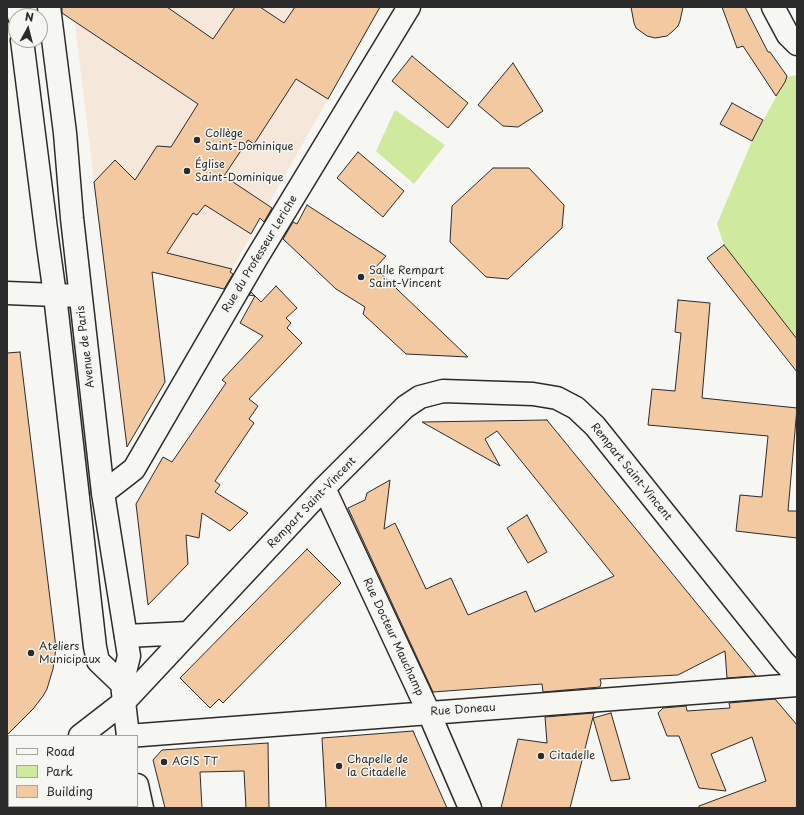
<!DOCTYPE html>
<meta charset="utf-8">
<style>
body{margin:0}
#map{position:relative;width:804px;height:815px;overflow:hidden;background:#f6f6f2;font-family:"Playpen Sans",sans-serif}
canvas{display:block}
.frame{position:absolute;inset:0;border:8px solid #2b2b2b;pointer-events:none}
.legend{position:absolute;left:8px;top:735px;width:130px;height:72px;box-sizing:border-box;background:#f6f6f2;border:1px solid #a5a5a2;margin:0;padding:5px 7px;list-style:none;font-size:12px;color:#2b2b2b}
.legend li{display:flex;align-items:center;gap:8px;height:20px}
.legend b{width:20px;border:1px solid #a5a5a2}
.north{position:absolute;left:8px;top:8px;width:40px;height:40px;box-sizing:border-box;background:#f6f6f2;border:1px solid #a5a5a2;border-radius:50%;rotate:7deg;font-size:11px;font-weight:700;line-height:16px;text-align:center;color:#2b2b2b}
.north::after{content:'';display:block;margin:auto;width:14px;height:18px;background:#2b2b2b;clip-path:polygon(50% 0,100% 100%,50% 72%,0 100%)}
</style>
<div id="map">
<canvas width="804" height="815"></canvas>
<div class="frame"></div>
<ul class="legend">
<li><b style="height:5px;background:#f6f6f2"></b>Road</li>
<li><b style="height:11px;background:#cfe99e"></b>Park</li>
<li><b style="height:11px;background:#f2c9a1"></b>Building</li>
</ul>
<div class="north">N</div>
</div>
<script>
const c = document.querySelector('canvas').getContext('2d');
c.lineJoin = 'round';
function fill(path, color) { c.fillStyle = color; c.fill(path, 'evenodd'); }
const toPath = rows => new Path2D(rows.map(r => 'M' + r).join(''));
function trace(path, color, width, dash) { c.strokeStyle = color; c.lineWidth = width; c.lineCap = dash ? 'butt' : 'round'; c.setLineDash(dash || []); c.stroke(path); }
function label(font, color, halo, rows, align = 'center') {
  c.font = font + ' "Playpen Sans",sans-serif'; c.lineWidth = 3; c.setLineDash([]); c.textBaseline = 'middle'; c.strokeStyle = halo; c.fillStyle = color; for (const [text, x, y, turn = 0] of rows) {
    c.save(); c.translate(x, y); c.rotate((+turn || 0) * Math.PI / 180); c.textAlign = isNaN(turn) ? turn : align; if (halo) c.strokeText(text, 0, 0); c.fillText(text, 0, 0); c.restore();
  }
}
const built = toPath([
 [73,7,382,7,328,99,232,269,172,254,103,221,94,182]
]);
const green = toPath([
 [797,75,797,339,724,245,717,224,752,141,787,77],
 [395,110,445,145,414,184,376,151]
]);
const building = toPath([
 [62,7,167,7,213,39,235,7,260,7,284,23,295,7,380,7,328,99,296,79,254,144,248,140,224,176,272,208,264,222,260,218,251,234,205,205,197,215,193,213,167,253,232,269,230,272,233,274,224,289,152,272,165,382,127,447,94,182,115,160,135,180,157,146,171,147,198,104,62,13,62,7],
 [631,7,683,7,680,21,678,26,673,31,667,36,655,38,647,36,636,28,634,23,631,7],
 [722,7,745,7,768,52,770,52,787,76,785,82,776,96,743,46,737,48,722,7],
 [412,56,468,103,448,128,392,81,412,56],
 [513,63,543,111,518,127,503,126,478,105,513,63],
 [732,103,763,120,752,141,720,124,732,103],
 [358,152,404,191,383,217,337,178,358,152],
 [493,168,529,168,564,205,562,228,508,279,486,277,450,242,452,206,493,168],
 [307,205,386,256,375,268,468,357,406,354,363,314,365,307,336,289,283,239,293,222,297,224,307,205],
 [724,245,797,339,797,372,707,258,724,245],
 [276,286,297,308,286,318,291,323,287,328,302,343,249,399,258,406,249,419,254,423,215,481,220,485,215,492,248,513,230,531,202,513,199,538,186,535,188,564,148,605,136,504,163,457,172,462,226,383,222,380,263,336,240,323,255,296,249,295,251,292,261,302,276,286],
 [678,300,710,303,702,398,797,408,788,511,797,511,797,538,736,531,740,495,762,497,768,436,648,425,652,389,675,391,681,333,675,332,678,300],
 [20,352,56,648,53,669,47,689,43,696,33,709,7,735,7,353,20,352],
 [547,420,551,425,756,676,727,678,725,651,678,675,600,679,601,683,600,687,543,692,542,684,433,692,348,508,365,500,367,493,390,480,384,529,395,523,426,589,451,578,468,615,526,591,535,612,614,576,497,431,485,439,500,466,422,422,547,420],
 [527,515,547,552,528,563,507,528,527,515],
 [307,549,341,583,223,703,219,699,210,708,180,678,307,549],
 [775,699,797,725,797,808,699,808,699,806,766,781,752,737,711,754,726,791,699,788,679,736,667,736,658,713,663,708,686,706,687,711,730,708,729,703,775,699],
 [594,713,570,808,501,808,518,739,547,743,545,717,594,713],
 [611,713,630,779,611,781,593,718,611,713],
 [413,731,447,808,326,808,322,738,413,731],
 [268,743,269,808,246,808,244,771,200,772,202,808,165,808,153,760,162,750,268,743]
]);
const street = toPath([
 [773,7,788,35,797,44],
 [7,293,80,296],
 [324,488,429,713,470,808],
 [103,493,134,469,256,259,409,7],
 [126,636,188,633],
 [124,702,324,488,405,407,420,397,443,391,533,394,557,398,576,408,595,426,783,661,797,676],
 [128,736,797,685]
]);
const secondary = toPath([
 [18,7,19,16],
 [49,7,65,133,72,218,103,493,129,656,122,684,128,736],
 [22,40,48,245,55,295,95,647,98,661,122,684],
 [80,736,124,702],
 [137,785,142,808],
 [7,808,9,806]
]);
const markers = [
 [197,140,4,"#2b2b2b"],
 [187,171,4,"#2b2b2b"],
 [361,277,4,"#2b2b2b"],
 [31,653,4,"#2b2b2b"],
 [541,756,4,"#2b2b2b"],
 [164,762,4,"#2b2b2b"],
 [339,766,4,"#2b2b2b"]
];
const poiNames = [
 ["Collège",205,134],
 ["Saint-Dominique",205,147],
 ["Église",195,165],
 ["Saint-Dominique",195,178],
 ["Salle Rempart",369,271],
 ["Saint-Vincent",369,284],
 ["Ateliers",39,647],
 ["Municipaux",39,660],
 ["Citadelle",549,756],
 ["Chapelle de",347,760],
 ["la Citadelle",347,773],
 ["AGIS TT",172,762]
];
const streetNames = [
 ["Rue du Professeur Leriche",260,254,-59],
 ["Avenue de Paris",86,347,-97],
 ["Rempart Saint-Vincent",631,472,51],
 ["Rempart Saint-Vincent",312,503,-46],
 ["Rue Docteur Mauchamp",393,637,65],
 ["Rue Doneau",463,710,-4]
];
fill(built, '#f5e8da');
fill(green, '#cfe99e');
fill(building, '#f2c9a1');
trace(building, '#2b2b2b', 1);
trace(street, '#2b2b2b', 25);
trace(secondary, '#2b2b2b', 25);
trace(street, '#f6f6f2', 22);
trace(secondary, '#f6f6f2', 22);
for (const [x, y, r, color] of markers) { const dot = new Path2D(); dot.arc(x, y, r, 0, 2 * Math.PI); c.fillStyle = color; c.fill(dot); trace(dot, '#f6f6f2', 1.5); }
label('11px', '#2b2b2b', '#f6f6f2', poiNames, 'left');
label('11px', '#2b2b2b', '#f6f6f2', streetNames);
</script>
